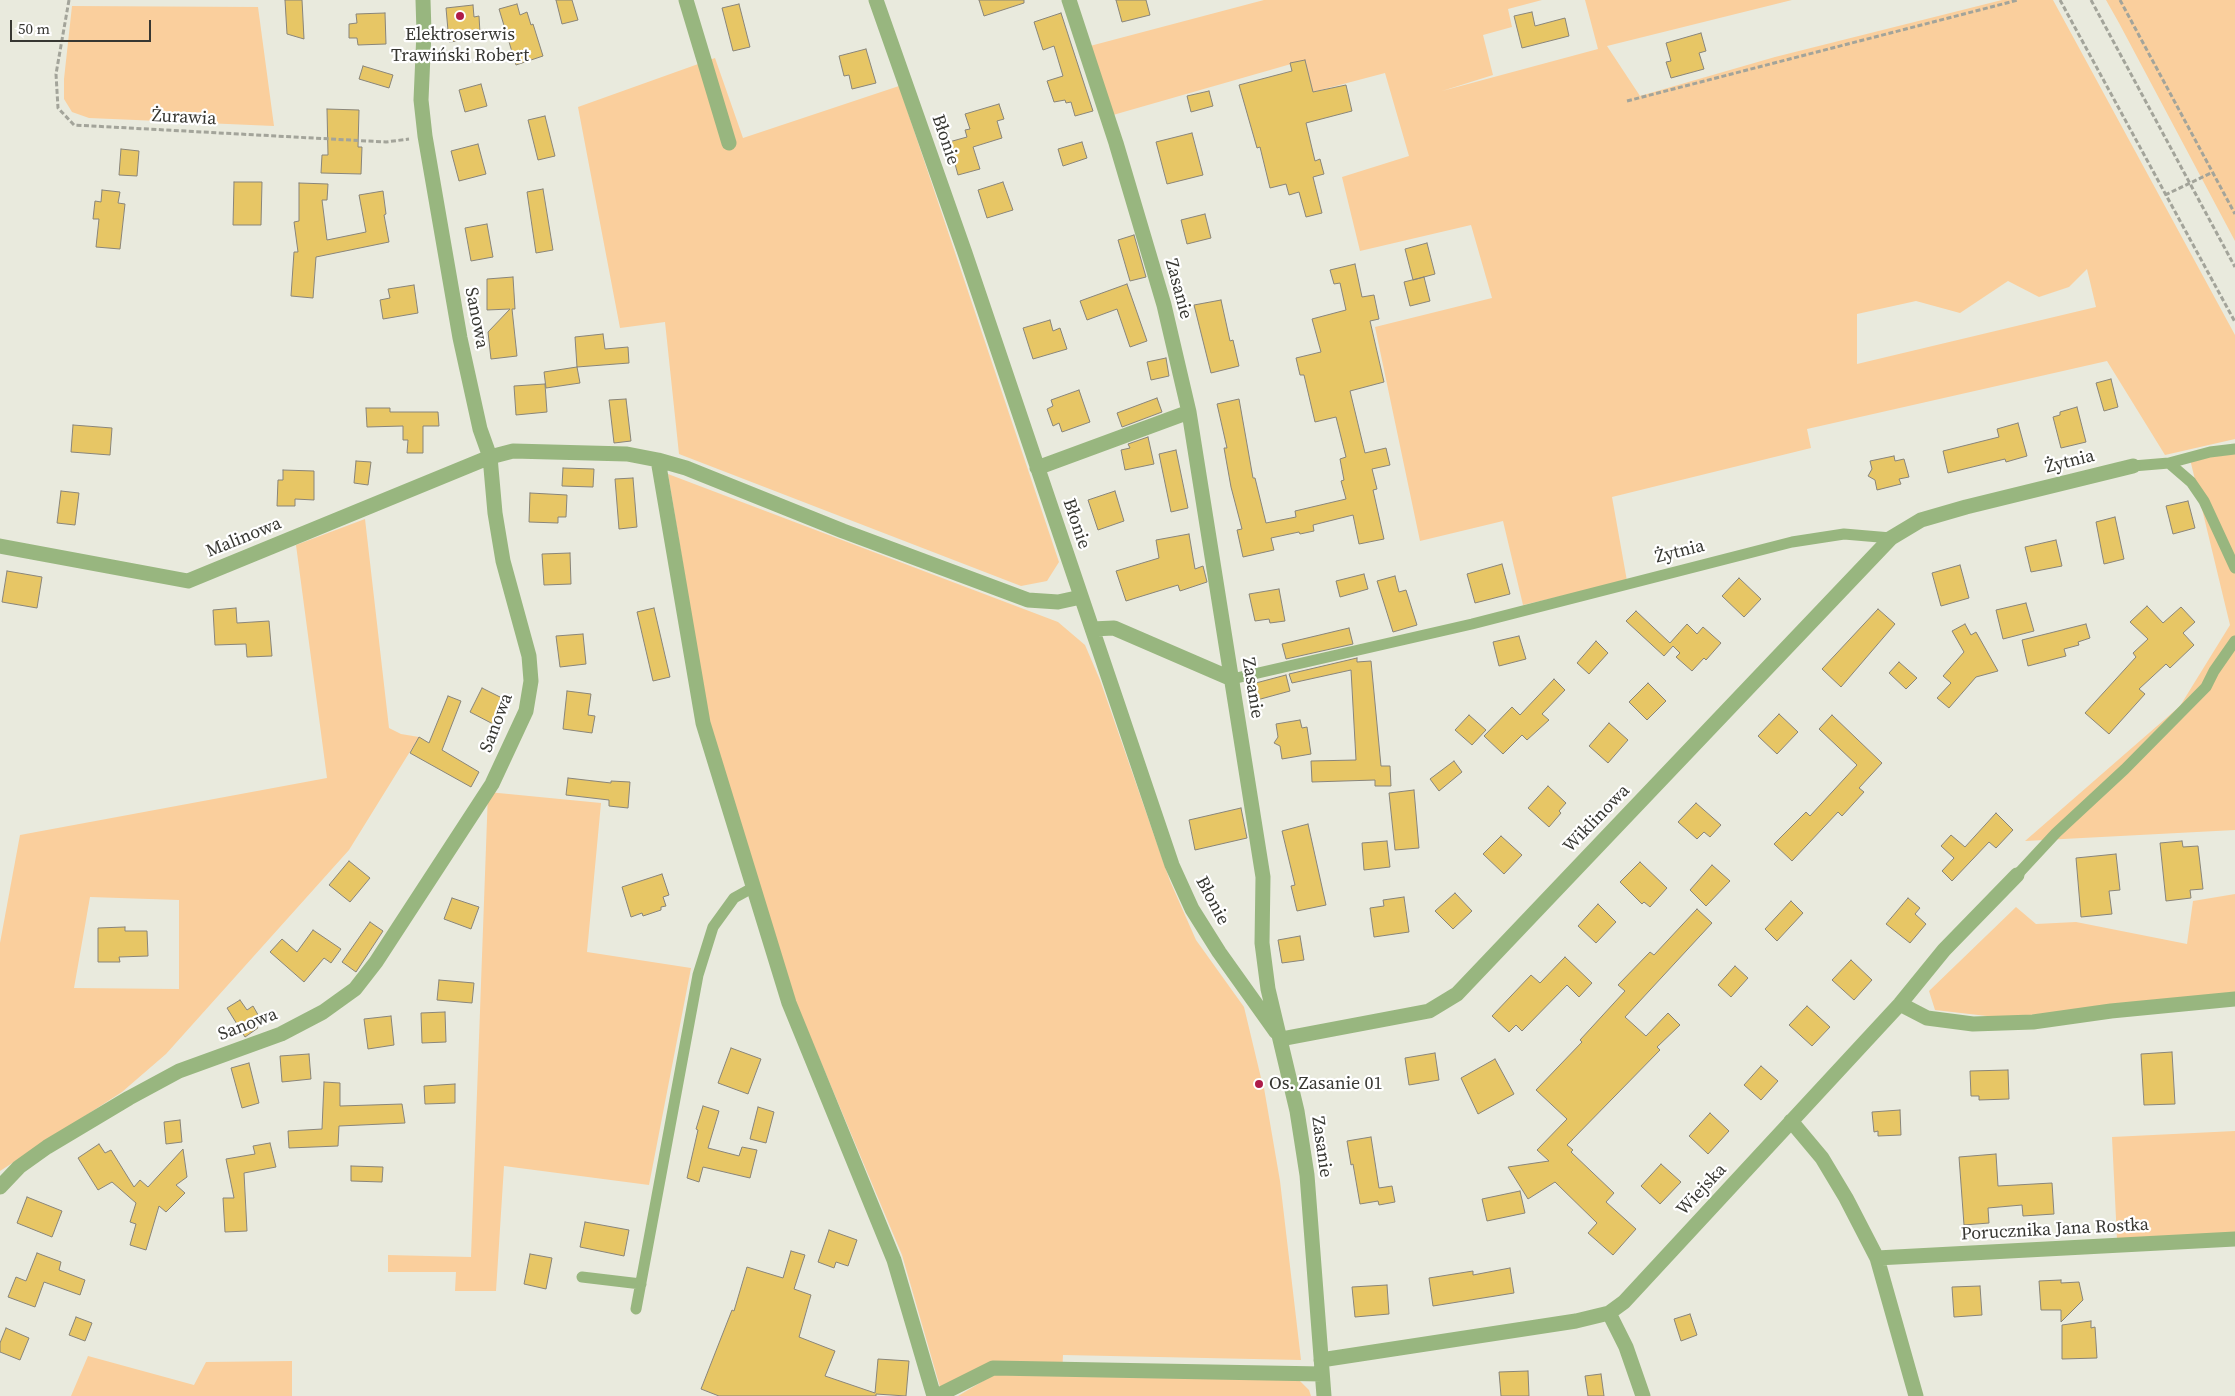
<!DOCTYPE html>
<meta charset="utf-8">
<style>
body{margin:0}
#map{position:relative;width:2235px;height:1396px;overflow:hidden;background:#e9eadd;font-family:"Source Serif 4",serif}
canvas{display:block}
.scale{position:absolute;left:10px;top:20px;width:141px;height:22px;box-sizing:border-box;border:2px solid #373732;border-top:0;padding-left:6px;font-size:15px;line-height:18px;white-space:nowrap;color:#373732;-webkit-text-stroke:4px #fff;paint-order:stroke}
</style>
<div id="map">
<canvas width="2235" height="1396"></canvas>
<div class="scale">50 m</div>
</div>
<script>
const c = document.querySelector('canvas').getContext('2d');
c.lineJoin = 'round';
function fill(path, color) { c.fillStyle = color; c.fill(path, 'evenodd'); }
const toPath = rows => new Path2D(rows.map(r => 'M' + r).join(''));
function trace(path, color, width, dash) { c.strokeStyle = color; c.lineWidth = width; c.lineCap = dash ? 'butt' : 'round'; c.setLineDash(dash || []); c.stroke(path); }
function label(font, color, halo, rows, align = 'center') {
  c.font = font + ' "Source Serif 4",serif'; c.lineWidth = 4.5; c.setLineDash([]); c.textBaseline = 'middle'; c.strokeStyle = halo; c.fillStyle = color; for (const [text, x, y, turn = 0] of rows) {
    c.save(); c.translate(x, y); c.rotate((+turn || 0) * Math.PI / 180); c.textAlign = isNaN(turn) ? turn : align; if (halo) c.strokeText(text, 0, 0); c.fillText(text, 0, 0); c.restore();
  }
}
const green = toPath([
 [1264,0,1542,0,1508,9,1512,27,1483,35,1493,75,1442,91,1598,49,1585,0,1792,0,1607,46,1640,96,1775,57,2002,0,2053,0,2235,335,2235,439,2165,455,2107,361,1807,429,1811,448,1612,497,1627,581,1523,605,1503,521,1420,541,1375,327,1492,298,1471,225,1360,251,1342,177,1409,156,1385,73,1313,92,1305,60,1113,115,1090,46],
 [2087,269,2096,307,1857,364,1857,314,1916,301,1960,313,2008,281,2039,297,2069,287],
 [2106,0,2235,0,2235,241,2119,23],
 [72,6,258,7,274,126,89,118,72,112,64,99,64,79],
 [715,58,743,138,899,86,1059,562,1047,581,1021,586,679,454,665,322,620,328,578,107],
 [2235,454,2235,830,2025,841,2180,706,2230,625,2190,459],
 [668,474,1058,622,1085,645,1100,680,1170,881,1196,940,1244,1007,1261,1078,1255,1079,1257,1090,1264,1088,1280,1181,1301,1360,1063,1355,1062,1375,1298,1379,1309,1390,1311,1396,958,1396,988,1378,940,1387,902,1255,794,998,708,716],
 [365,519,389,728,401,734,419,737,349,850,166,1054,122,1092,0,1171,0,943,20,835,327,778,296,545],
 [90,897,179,900,179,989,74,988],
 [488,792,601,803,587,952,691,968,649,1185,504,1166,496,1291,455,1291,456,1272,388,1272,388,1255,471,1257],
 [2235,894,2235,992,2004,1018,1935,1010,1929,991,2016,907,2036,924,2076,922,2187,944,2193,901],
 [2235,1131,2235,1234,2117,1239,2112,1137],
 [88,1356,194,1385,206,1362,292,1361,292,1396,71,1396]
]);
const building = toPath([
 [285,0,302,0,304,39,287,34,285,0],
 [556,0,572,0,578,20,562,24,556,0],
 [979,0,1024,0,1024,3,984,16,979,0],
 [1116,0,1146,0,1150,15,1122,22,1116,0],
 [517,4,520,15,527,12,531,25,533,24,543,56,516,65,499,9,517,4],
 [739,4,750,47,733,51,722,8,739,4],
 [473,5,474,17,479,16,480,33,475,34,476,39,449,42,446,8,473,5],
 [1532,12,1535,26,1565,18,1569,36,1522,48,1514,16,1532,12],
 [385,13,386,44,358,45,357,38,349,38,349,24,357,23,356,14,385,13],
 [1061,13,1093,111,1075,116,1071,102,1066,103,1065,100,1054,102,1047,81,1063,76,1054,46,1043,50,1034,22,1061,13],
 [1701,33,1706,51,1699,53,1704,69,1671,78,1666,62,1671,61,1666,43,1701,33],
 [866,49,876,83,852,89,849,75,844,76,839,56,866,49],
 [1305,60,1313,92,1346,85,1352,111,1306,123,1315,161,1320,159,1324,174,1313,177,1322,213,1306,217,1299,192,1289,195,1286,184,1270,188,1260,147,1257,148,1239,85,1292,71,1290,63,1305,60],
 [363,66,393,75,389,88,359,79,363,66],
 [481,84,487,106,465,112,459,90,481,84],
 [1209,91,1213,106,1191,112,1187,96,1209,91],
 [999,104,1004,119,997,121,1002,138,973,147,980,169,958,175,949,142,967,137,965,130,970,129,965,114,999,104],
 [327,109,359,110,358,147,362,147,361,174,321,173,322,155,328,155,327,109],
 [545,116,555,156,538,160,528,120,545,116],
 [1192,133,1203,175,1167,184,1156,142,1192,133],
 [1082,142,1087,158,1063,166,1058,149,1082,142],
 [478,144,486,174,459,181,451,151,478,144],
 [121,149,139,151,137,176,119,175,121,149],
 [234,182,262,182,261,225,233,225,234,182],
 [1003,182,1013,210,987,218,978,190,1003,182],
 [299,183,328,184,327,200,322,200,327,240,366,232,359,195,383,191,386,214,384,215,389,242,316,257,313,298,291,296,294,252,298,252,294,222,299,221,299,183],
 [543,189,553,250,536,253,527,192,543,189],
 [102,190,120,192,118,203,125,204,120,249,96,247,99,219,93,219,95,201,101,202,102,190],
 [1205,214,1211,238,1187,244,1181,220,1205,214],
 [487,224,493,257,471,261,465,228,487,224],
 [1134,235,1146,277,1130,281,1118,240,1134,235],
 [1427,243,1435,274,1413,280,1405,249,1427,243],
 [1355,264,1362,297,1374,295,1379,319,1370,321,1384,382,1350,391,1365,453,1386,448,1390,465,1372,469,1377,489,1373,490,1384,539,1359,544,1353,515,1313,525,1314,531,1300,534,1299,532,1271,538,1274,550,1243,557,1237,530,1242,529,1231,487,1224,448,1227,448,1217,404,1239,399,1253,478,1255,478,1266,523,1296,517,1295,511,1346,499,1341,481,1344,480,1340,459,1346,457,1336,417,1315,422,1304,375,1300,375,1296,358,1321,352,1312,319,1346,310,1340,283,1334,284,1330,270,1355,264],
 [513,277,515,309,512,309,517,356,491,359,488,332,510,309,487,310,487,279,513,277],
 [1424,277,1430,301,1410,306,1404,282,1424,277],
 [1127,284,1147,341,1130,347,1117,309,1087,320,1080,301,1127,284],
 [414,285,418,313,383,319,380,300,390,298,388,289,414,285],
 [1221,300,1230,341,1233,340,1239,366,1211,373,1194,305,1221,300],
 [1050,320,1053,331,1060,328,1067,349,1033,359,1023,328,1050,320],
 [603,334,605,349,628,347,629,363,577,367,575,337,603,334],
 [1166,358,1169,376,1151,380,1147,362,1166,358],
 [577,367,580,383,546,388,544,372,577,367],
 [2111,379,2118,407,2104,411,2096,383,2111,379],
 [545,384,547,412,516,415,514,386,545,384],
 [1079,390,1090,422,1062,432,1059,423,1053,426,1047,409,1053,406,1051,400,1079,390],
 [1157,398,1162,412,1122,427,1117,413,1157,398],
 [626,399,631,441,614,443,609,400,626,399],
 [2077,407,2086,442,2061,448,2053,417,2060,415,2060,412,2077,407],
 [366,408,390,408,390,412,438,412,439,426,423,426,423,453,407,453,408,440,403,440,403,426,367,427,366,408],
 [2018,423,2027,456,2006,462,2005,459,1948,473,1943,451,1999,437,1997,429,2018,423],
 [73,425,112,428,110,455,71,452,73,425],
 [1148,437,1154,464,1125,470,1121,450,1130,448,1128,444,1148,437],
 [1176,450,1188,508,1171,512,1159,454,1176,450],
 [1894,456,1895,461,1904,459,1909,477,1899,479,1901,484,1877,490,1875,480,1868,476,1872,469,1870,461,1894,456],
 [356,461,371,462,368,485,354,483,356,461],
 [563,468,594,469,593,487,562,486,563,468],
 [283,470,314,471,314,500,295,499,295,506,277,506,278,480,283,480,283,470],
 [633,478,637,527,619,529,615,479,633,478],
 [61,491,79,493,75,525,57,523,61,491],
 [1115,491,1124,521,1098,530,1088,500,1115,491],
 [530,493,567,495,566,517,558,517,558,523,529,522,530,493],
 [2188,501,2195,528,2173,534,2166,506,2188,501],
 [2115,517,2124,559,2104,564,2096,522,2115,517],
 [1189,534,1195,569,1203,566,1207,582,1180,591,1178,585,1126,601,1116,571,1159,558,1156,540,1189,534],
 [2056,540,2062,566,2031,572,2025,547,2056,540],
 [570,553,571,584,544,585,542,554,570,553],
 [1502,564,1510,594,1475,603,1467,574,1502,564],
 [1960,565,1969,598,1941,606,1932,573,1960,565],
 [7,571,42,577,37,608,2,602,7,571],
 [1364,574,1368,589,1340,597,1336,581,1364,574],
 [1395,576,1399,592,1406,590,1417,625,1393,632,1377,581,1395,576],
 [1739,578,1761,599,1744,617,1722,596,1739,578],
 [1279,589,1285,621,1270,623,1269,619,1255,621,1249,594,1279,589],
 [2026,603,2034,631,2003,639,1996,610,2026,603],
 [2147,606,2163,623,2181,607,2195,622,2183,633,2194,645,2170,668,2166,664,2139,689,2145,694,2109,734,2085,713,2136,657,2133,653,2148,639,2130,622,2147,606],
 [236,608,237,623,269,621,272,656,247,657,246,644,215,645,213,610,236,608],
 [654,608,670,677,653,681,637,612,654,608],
 [1878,609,1895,624,1841,687,1822,669,1878,609],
 [1636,611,1670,643,1687,624,1697,634,1703,627,1721,643,1706,660,1704,658,1692,671,1676,657,1680,653,1673,646,1664,656,1626,621,1636,611],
 [1965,624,1971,635,1976,632,1998,671,1976,677,1949,708,1937,698,1951,683,1943,676,1964,652,1952,631,1965,624],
 [2086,624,2090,638,2078,642,2079,645,2064,649,2066,656,2028,666,2022,640,2086,624],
 [1349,628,1353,644,1286,659,1282,644,1349,628],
 [583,634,586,664,560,667,556,636,583,634],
 [1519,636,1526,659,1499,666,1493,642,1519,636],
 [1596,641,1608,653,1589,674,1577,663,1596,641],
 [1357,658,1357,662,1371,661,1381,766,1390,766,1391,786,1375,786,1375,780,1312,782,1311,761,1356,760,1351,670,1292,683,1289,674,1357,658],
 [1899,662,1917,678,1906,689,1889,673,1899,662],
 [1286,675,1290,691,1257,700,1252,684,1286,675],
 [1554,679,1565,690,1542,714,1549,720,1527,740,1522,735,1503,754,1484,736,1512,707,1520,715,1554,679],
 [1648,683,1666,701,1647,720,1629,702,1648,683],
 [482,688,508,701,495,725,470,712,482,688],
 [567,691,591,694,588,715,595,716,592,733,563,729,567,691],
 [448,696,461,701,442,750,479,772,471,787,410,753,419,737,429,743,448,696],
 [1779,714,1798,732,1777,754,1758,736,1779,714],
 [1469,715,1486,730,1472,745,1455,730,1469,715],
 [1832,715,1882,763,1859,788,1864,792,1842,816,1838,812,1792,861,1774,844,1806,812,1810,816,1857,765,1819,729,1832,715],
 [1300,720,1302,728,1307,727,1311,754,1282,759,1280,746,1274,743,1278,737,1276,724,1300,720],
 [1609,723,1628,740,1608,763,1589,746,1609,723],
 [1454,761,1462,772,1439,791,1430,779,1454,761],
 [568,778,611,783,611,781,630,782,628,808,609,806,609,800,566,795,568,778],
 [1548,786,1566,803,1559,811,1561,813,1549,827,1528,808,1548,786],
 [1414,790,1419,848,1395,850,1389,793,1414,790],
 [1696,803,1721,825,1710,837,1704,832,1697,839,1678,822,1696,803],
 [1241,808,1247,838,1195,850,1189,820,1241,808],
 [1996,813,2013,830,1996,848,1989,842,1952,881,1942,871,1954,858,1941,846,1951,835,1965,847,1996,813],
 [1308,824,1326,905,1297,911,1291,886,1295,885,1282,831,1308,824],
 [1501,836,1522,855,1504,874,1483,854,1501,836],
 [1387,841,1390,867,1364,870,1362,843,1387,841],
 [2182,841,2183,847,2198,846,2203,889,2190,890,2191,898,2166,901,2160,843,2182,841],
 [2116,854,2120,890,2109,891,2112,914,2081,917,2076,858,2116,854],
 [349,861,370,878,350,902,329,885,349,861],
 [1640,862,1667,888,1650,907,1644,902,1642,904,1620,882,1640,862],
 [1712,865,1730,881,1706,906,1690,890,1712,865],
 [662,874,669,895,663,897,666,906,661,907,661,910,643,916,642,913,631,917,622,887,662,874],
 [1455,893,1472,911,1453,929,1435,911,1455,893],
 [1404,897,1409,932,1374,937,1370,908,1384,906,1383,900,1404,897],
 [452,898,479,907,471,929,444,919,452,898],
 [1908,898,1920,908,1915,914,1926,924,1910,943,1886,924,1908,898],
 [1791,901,1803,913,1777,941,1765,929,1791,901],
 [1598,904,1616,922,1596,943,1578,926,1598,904],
 [1697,909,1712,923,1625,1017,1646,1036,1668,1013,1680,1025,1657,1047,1660,1050,1567,1145,1573,1150,1571,1152,1614,1193,1606,1202,1636,1229,1613,1255,1588,1233,1597,1223,1555,1182,1528,1199,1508,1167,1549,1161,1537,1150,1567,1119,1536,1090,1582,1042,1580,1040,1625,991,1618,985,1650,952,1654,955,1697,909],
 [370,922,383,931,356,972,342,962,370,922],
 [125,927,125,931,147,931,148,956,119,957,120,962,98,962,98,928,125,927],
 [313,930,341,949,331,963,324,958,304,982,270,952,282,939,297,952,313,930],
 [1300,936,1304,960,1282,963,1278,940,1300,936],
 [1565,957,1592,983,1579,997,1567,985,1522,1031,1516,1025,1509,1032,1492,1016,1531,975,1540,983,1565,957],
 [1851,960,1872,980,1854,1000,1832,980,1851,960],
 [1735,966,1748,978,1731,997,1718,985,1735,966],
 [439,980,474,983,472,1003,437,1000,439,980],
 [240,1000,247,1010,253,1006,261,1020,255,1024,258,1028,245,1037,227,1008,240,1000],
 [1807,1006,1830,1027,1812,1046,1789,1025,1807,1006],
 [445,1012,446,1042,422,1043,421,1013,445,1012],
 [391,1016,394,1045,368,1049,364,1019,391,1016],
 [731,1048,761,1059,748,1094,718,1083,731,1048],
 [2172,1052,2175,1104,2144,1105,2141,1054,2172,1052],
 [1435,1053,1439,1080,1409,1085,1405,1058,1435,1053],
 [309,1054,311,1079,282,1082,280,1056,309,1054],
 [1495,1059,1514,1094,1478,1114,1461,1078,1495,1059],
 [249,1063,259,1103,242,1108,231,1068,249,1063],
 [1761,1066,1778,1081,1761,1100,1744,1085,1761,1066],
 [2008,1070,2009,1099,1979,1100,1979,1096,1971,1096,1970,1071,2008,1070],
 [324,1082,340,1083,340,1106,402,1104,405,1123,339,1126,338,1146,289,1148,288,1131,322,1129,324,1082],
 [455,1084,455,1103,425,1104,424,1086,455,1084],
 [703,1106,719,1111,708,1148,739,1156,742,1147,757,1150,750,1178,703,1167,699,1182,687,1178,698,1130,696,1129,703,1106],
 [758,1107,774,1112,766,1143,750,1139,758,1107],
 [1900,1110,1901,1135,1878,1136,1878,1131,1874,1132,1872,1112,1900,1110],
 [1710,1113,1729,1131,1708,1154,1689,1136,1710,1113],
 [180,1120,182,1142,166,1144,164,1122,180,1120],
 [1371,1137,1379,1188,1392,1186,1395,1202,1379,1205,1378,1201,1360,1204,1353,1164,1351,1165,1347,1141,1371,1137],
 [270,1143,276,1167,244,1173,247,1231,225,1232,223,1198,234,1198,226,1159,255,1154,253,1146,270,1143],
 [99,1144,105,1153,111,1150,134,1187,140,1180,148,1187,183,1149,187,1177,176,1185,185,1193,166,1212,159,1206,146,1250,130,1245,136,1224,130,1222,136,1203,112,1182,98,1190,78,1158,99,1144],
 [1996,1154,1998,1186,2052,1183,2054,1214,2023,1216,2022,1205,1988,1208,1989,1223,1964,1225,1959,1157,1996,1154],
 [1661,1164,1681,1182,1660,1204,1641,1186,1661,1164],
 [351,1166,383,1167,382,1182,351,1181,351,1166],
 [1520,1191,1525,1213,1487,1221,1482,1199,1520,1191],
 [27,1197,62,1211,52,1237,17,1223,27,1197],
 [585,1222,629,1230,624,1256,580,1247,585,1222],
 [829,1230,857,1240,848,1266,836,1262,834,1268,818,1262,829,1230],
 [791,1251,805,1255,794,1289,811,1295,799,1337,835,1351,825,1376,875,1393,878,1359,909,1361,906,1396,876,1394,876,1396,719,1396,701,1389,732,1310,734,1311,747,1267,783,1278,791,1251],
 [37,1253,61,1262,59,1270,85,1280,80,1295,44,1282,35,1307,8,1297,16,1277,26,1281,37,1253],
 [530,1254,552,1258,546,1289,524,1284,530,1254],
 [1510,1268,1514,1293,1433,1306,1429,1278,1473,1271,1473,1275,1510,1268],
 [2061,1280,2061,1283,2079,1282,2083,1300,2061,1322,2061,1310,2041,1310,2039,1281,2061,1280],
 [1387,1285,1389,1314,1355,1317,1352,1287,1387,1285],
 [1980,1286,1982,1315,1954,1317,1952,1287,1980,1286],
 [1690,1314,1697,1335,1681,1341,1674,1319,1690,1314],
 [76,1317,92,1323,85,1341,69,1335,76,1317],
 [2091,1321,2091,1328,2095,1327,2097,1358,2062,1359,2062,1325,2091,1321],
 [6,1328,29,1338,20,1360,0,1352,0,1343,6,1328],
 [1528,1371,1529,1396,1501,1396,1499,1372,1528,1371],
 [1601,1374,1604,1396,1588,1396,1585,1376,1601,1374]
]);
const path = toPath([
 [69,0,56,74,58,108,74,125,386,142,409,139],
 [2060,0,2235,322],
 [2091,0,2235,267],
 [2120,0,2235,214],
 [1627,101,2018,0],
 [2165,195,2211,173]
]);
const lane = toPath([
 [2169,463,2191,482,2204,501,2235,568],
 [2133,466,2169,463,2210,452,2235,449],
 [1232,679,1472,624,1792,542,1844,534,1891,538],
 [2017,875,2056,833,2125,769,2206,687,2214,671,2235,641],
 [582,1277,641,1284],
 [636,1309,698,975,713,927,734,898,754,887]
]);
const street = toPath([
 [686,0,729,143],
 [876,0,965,253,1172,865,1192,909,1219,952,1276,1032],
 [1069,0,1116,143,1164,305,1189,412,1263,877,1262,943,1268,989,1297,1111,1307,1175,1324,1396],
 [658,460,703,723,789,1003,894,1260,934,1396],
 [1037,468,1189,412],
 [0,546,188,581,490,457,513,451,627,454,658,460,686,468,843,531,1028,600,1058,602,1081,597],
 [1092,629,1114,628,1232,679],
 [1900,1004,1927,1018,1973,1024,2033,1022,2111,1011,2235,999],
 [1281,1039,1429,1011,1457,994,1891,538,1921,520,1966,507,2133,466],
 [1791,1121,1822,1158,1846,1198,1877,1258,1916,1396],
 [0,1187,19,1167,47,1147,129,1098,179,1071,281,1034,323,1012,355,989,376,962,492,784,526,711,531,681,529,656,503,561,495,513,490,457,480,429,460,338,425,136,421,100,424,32,423,0],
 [1877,1258,2235,1239],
 [1609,1313,1626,1347,1643,1396],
 [1321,1360,1576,1321,1609,1313,1624,1302,1900,1004,1944,950,2017,875],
 [937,1396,993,1368,1322,1374]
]);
const markers = [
 [460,16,5,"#ae1c49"],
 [1259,1084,5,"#ae1c49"]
];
const poiNames = [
 ["Elektroserwis",460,35],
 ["Trawiński Robert",460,56],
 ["Os. Zasanie 01",1269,1084,"left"]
];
const streetNames = [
 ["Żurawia",184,118,3],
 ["Błonie",945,140,71],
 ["Zasanie",1178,289,75],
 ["Sanowa",476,318,79],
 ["Żytnia",2070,462,-14],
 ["Błonie",1076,524,71],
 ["Malinowa",244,538,-22],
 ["Żytnia",1680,552,-14],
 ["Zasanie",1252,688,81],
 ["Sanowa",497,723,-69],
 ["Wiklinowa",1597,819,-46],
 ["Błonie",1212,901,62],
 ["Sanowa",248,1025,-21],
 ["Zasanie",1321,1147,82],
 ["Wiejska",1702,1190,-47],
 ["Porucznika Jana Rostka",2055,1230,-3]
];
fill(green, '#facf9d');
fill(building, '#e7c665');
trace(building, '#89857a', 1);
trace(path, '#a3a49a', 3, [5, 2.5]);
trace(lane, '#98b67f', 11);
trace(street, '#98b67f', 15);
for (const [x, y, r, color] of markers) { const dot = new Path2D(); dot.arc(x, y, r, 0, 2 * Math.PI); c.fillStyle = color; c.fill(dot); trace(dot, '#fff', 2); }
label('18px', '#373732', '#fff', poiNames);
label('18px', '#373732', '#fff', streetNames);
</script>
